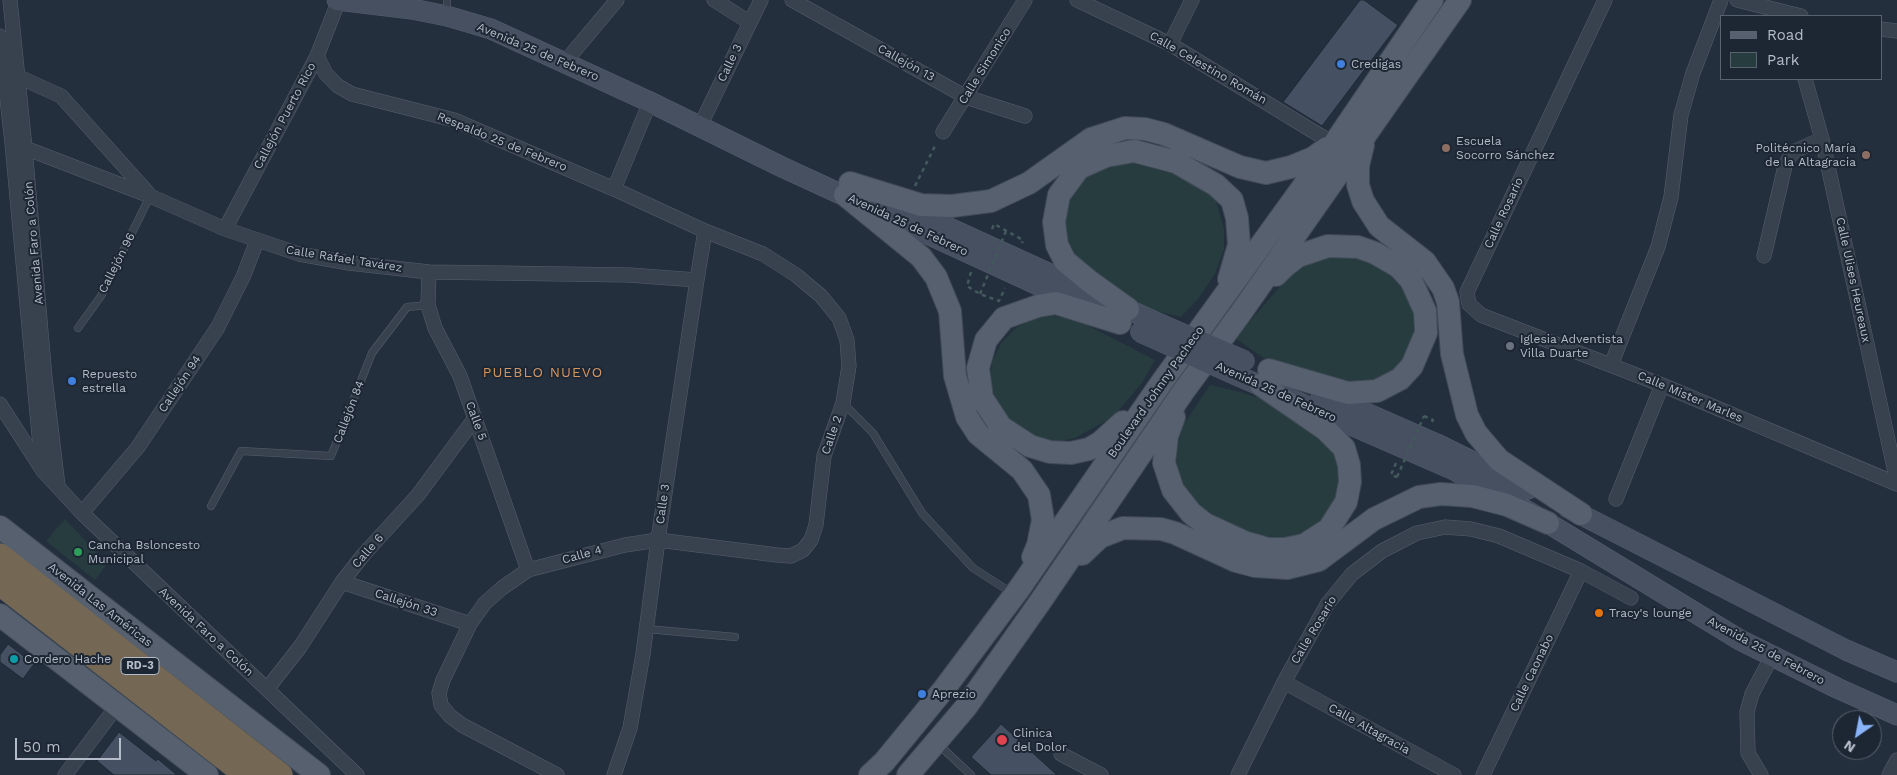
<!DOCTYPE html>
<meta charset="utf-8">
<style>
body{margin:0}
#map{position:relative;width:1897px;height:775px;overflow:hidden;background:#242f3e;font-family:"Work Sans",sans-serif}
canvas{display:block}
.legend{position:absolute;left:1720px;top:15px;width:162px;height:65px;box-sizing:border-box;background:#1d2633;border:1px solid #59626f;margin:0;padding:6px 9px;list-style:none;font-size:15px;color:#b4bcc9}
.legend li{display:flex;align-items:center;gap:10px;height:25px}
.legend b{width:25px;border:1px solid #59626f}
.north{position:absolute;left:1832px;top:710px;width:50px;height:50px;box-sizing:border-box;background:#1d2633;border:1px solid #59626f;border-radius:50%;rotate:213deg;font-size:14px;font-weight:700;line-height:20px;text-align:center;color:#b4bcc9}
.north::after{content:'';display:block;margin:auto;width:18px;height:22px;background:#8ab4f8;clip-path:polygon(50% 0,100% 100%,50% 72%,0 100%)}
.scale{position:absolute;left:15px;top:738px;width:106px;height:22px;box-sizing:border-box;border:2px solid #b4bcc9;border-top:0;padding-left:6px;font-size:15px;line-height:18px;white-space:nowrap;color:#b4bcc9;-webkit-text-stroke:4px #1d2633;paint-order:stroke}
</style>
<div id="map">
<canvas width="1897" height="775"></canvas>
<ul class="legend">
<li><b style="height:6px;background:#56606e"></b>Road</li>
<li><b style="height:14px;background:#263c3f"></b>Park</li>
</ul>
<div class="north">N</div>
<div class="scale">50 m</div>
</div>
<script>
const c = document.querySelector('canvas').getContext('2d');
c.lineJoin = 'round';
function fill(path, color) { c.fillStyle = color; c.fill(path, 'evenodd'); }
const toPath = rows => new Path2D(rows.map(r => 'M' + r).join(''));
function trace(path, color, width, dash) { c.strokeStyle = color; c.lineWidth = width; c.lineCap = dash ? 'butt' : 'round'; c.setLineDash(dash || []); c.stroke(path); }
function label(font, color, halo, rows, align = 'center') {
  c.font = font + ' "Work Sans",sans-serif'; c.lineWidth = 4; c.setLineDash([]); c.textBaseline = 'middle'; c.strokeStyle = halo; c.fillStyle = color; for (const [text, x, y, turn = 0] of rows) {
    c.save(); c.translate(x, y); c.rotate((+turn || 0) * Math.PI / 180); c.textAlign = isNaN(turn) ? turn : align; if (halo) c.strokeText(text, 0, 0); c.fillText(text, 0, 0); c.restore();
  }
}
const green = toPath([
 [1140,155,1198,181,1216,201,1224,229,1224,249,1215,274,1198,299,1181,317,1147,309,1096,280,1065,243,1061,222,1069,196,1087,175],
 [1349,252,1393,272,1407,292,1414,315,1413,339,1403,362,1392,375,1371,388,1297,373,1262,357,1235,338,1286,280,1304,263],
 [1049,316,1071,318,1085,324,1155,360,1142,383,1113,417,1075,438,1056,442,1035,439,1000,412,990,384,992,362,1002,342,1017,327,1028,321],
 [1210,385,1244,393,1269,402,1334,443,1339,461,1339,488,1330,512,1313,533,1277,544,1204,513,1188,494,1177,471,1176,450,1184,424],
 [65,519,107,564,95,580,46,541]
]);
const building = toPath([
 [1360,0,1364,0,1398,25,1322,126,1283,102,1360,0],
 [8,644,34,664,23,679,0,662,0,655,8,644],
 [1001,724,1057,775,991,775,971,757,1001,724],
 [119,732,156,761,158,759,177,775,114,775,97,761,119,732]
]);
const path = toPath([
 [915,186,936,144],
 [992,229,994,224,1023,240,1022,243],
 [971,272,967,286,980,294,999,301,1005,288],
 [1424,416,1433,420,1431,423],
 [1396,463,1391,475,1397,477]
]);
const lane = toPath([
 [447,0,447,13],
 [78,328,101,296,150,196],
 [843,403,873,433,922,513,973,568,1012,593],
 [211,506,241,451,331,456,372,353,407,307,428,305],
 [647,629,735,637],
 [938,744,971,775]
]);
const street = toPath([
 [10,0,25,148,45,378,58,486],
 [714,0,749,22],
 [792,0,966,97,1025,116],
 [1077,0,1170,44,1334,144],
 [1605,0,1467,292,1469,304,1481,315,1662,385,1897,484],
 [1737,0,1801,16],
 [1881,29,1897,31],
 [0,36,12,143,42,467],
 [1170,44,1192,0],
 [317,56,326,74,338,86,352,94,454,120,614,189,705,231,763,254,796,275,821,296,839,318,847,340,849,366,843,403,824,456,816,525,811,540,803,550,791,556,777,555,658,540,625,545,528,570,502,588,485,603,470,624,443,680,439,693,441,705,450,716,462,725,557,775],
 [565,62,617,0],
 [19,77,61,96,148,193],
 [1805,79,1822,139,1897,481],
 [700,126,761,0],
 [943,132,1025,0],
 [12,143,150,196,225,229,299,254,349,263,429,272,629,275,697,280],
 [614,189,650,102],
 [225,229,317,56,339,0],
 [1764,256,1785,166,1790,156,1795,151,1822,139],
 [429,272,428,305,435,328,460,376,528,570],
 [1611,365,1658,247,1671,197,1681,115,1693,73,1721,0],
 [0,404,43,471,82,513,357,775],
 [1616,499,1662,385],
 [82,513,138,447,218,327,243,277,257,241],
 [342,582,470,624],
 [1284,682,1454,775],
 [267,689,300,647,342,582,364,554,418,495,475,418],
 [1061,754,1101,775],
 [65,775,117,706],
 [614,775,630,728,643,654,658,540,697,280,705,231],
 [1238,775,1284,682,1328,603,1352,574,1382,551,1417,533,1445,527,1471,529,1499,536,1581,571,1631,598],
 [1483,775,1581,571],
 [1761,775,1748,753,1747,712,1752,694,1772,656],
 [1889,775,1897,760]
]);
const secondary = toPath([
 [337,0,412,9,447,16,491,29,650,102,782,167,1077,303],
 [899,205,1149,319],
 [1236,375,1456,471,1548,523,1740,640,1837,688,1897,715],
 [1321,393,1437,444,1528,489],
 [1568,508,1846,650,1897,672]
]);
const primary = toPath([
 [1363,145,1358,166,1358,185,1363,201,1379,226,1425,262,1443,288,1448,302,1452,354,1467,415,1476,433,1499,460,1581,514],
 [850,183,921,205,952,206,991,201,1029,183,1091,139,1125,128,1145,129,1164,134,1240,167,1266,173,1291,167,1313,158,1327,148],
 [845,195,921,257,936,277,950,311,955,376,967,417,978,434,1022,470,1039,495,1043,520,1038,545,1033,557],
 [1128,309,1089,281,1065,261,1057,245,1054,222,1059,195,1079,168,1106,156,1134,151,1176,162,1216,185,1232,200,1237,218,1239,245,1229,279],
 [1120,323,1056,303,1038,306,1004,318,986,340,978,368,982,398,1001,427,1030,446,1050,452,1071,453,1089,449,1101,442,1123,422],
 [1269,370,1348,393,1377,391,1400,379,1412,366,1426,333,1425,311,1411,280,1399,267,1375,253,1358,247,1328,246,1298,256,1285,266,1276,275],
 [1174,417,1167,436,1164,463,1173,490,1191,513,1205,524,1244,542,1268,549,1285,549,1304,545,1329,529,1346,502,1350,482,1349,465,1344,448,1325,429,1261,385],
 [0,527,319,775],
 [1082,554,1100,537,1123,528,1161,529,1175,533,1236,561,1255,566,1287,568,1319,560,1374,519,1419,497,1441,494,1472,496,1507,505,1548,523],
 [0,615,207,775],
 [870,775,884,762,944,689,1019,589,1162,382,1334,144,1432,0],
 [908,775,966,707,1040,602,1183,392,1240,314,1460,0]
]);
const highway = toPath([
 [0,556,280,775],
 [0,583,247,775]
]);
const pathBridge = toPath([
 [980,294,1006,231],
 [1397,477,1424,416]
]);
const secondaryBridge = toPath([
 [1149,319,1245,361],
 [1140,332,1236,375]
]);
const markers = [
 [1341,64,5,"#3f7fe0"],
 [1446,148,5,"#8d6e63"],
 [1866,155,5,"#8d6e63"],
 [1510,346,5,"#6b7280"],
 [72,381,5,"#3f7fe0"],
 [78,552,5,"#2e9e5b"],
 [1599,613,5,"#e8710a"],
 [14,659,5,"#0f9aa8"],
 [922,694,5,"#3f7fe0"],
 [1002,740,6,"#e0444e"]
];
const shields = [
 [140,666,38]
];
const shieldNames = [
 ["RD-3",140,666]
];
const streetNames = [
 ["Avenida 25 de Febrero",538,52,23],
 ["Calle 3",730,63,-64],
 ["Callejón 13",906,63,29],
 ["Calle Simonico",985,66,-58],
 ["Calle Celestino Román",1208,68,30],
 ["Callejón Puerto Rico",285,116,-62],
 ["Respaldo 25 de Febrero",502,142,22],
 ["Calle Rosario",1504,213,-65],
 ["Avenida 25 de Febrero",908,225,25],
 ["Avenida Faro a Colón",34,243,-95],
 ["Calle Rafael Tavárez",344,259,9],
 ["Callejón 96",117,263,-63],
 ["Calle Ulises Heureaux",1853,280,78],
 ["Callejón 94",180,384,-56],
 ["Boulevard Johnny Pacheco",1156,392,-55],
 ["Avenida 25 de Febrero",1276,392,24],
 ["Calle Mister Marles",1690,397,23],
 ["Callejón 84",349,412,-69],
 ["Calle 5",476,421,70],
 ["Calle 2",832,435,-71],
 ["Calle 3",663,504,-82],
 ["Calle 6",368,551,-49],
 ["Calle 4",582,555,-15],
 ["Callejón 33",406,603,18],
 ["Avenida Las Américas",100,605,38],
 ["Calle Rosario",1314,630,-59],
 ["Avenida Faro a Colón",206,632,43],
 ["Avenida 25 de Febrero",1766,651,28],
 ["Calle Caonabo",1532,673,-64],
 ["Calle Altagracia",1369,729,29]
];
const poiNames = [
 ["Credigas",1351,64],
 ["Escuela",1456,141],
 ["Socorro Sánchez",1456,155],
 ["Politécnico María",1856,148,"right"],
 ["de la Altagracia",1856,162,"right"],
 ["Iglesia Adventista",1520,339],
 ["Villa Duarte",1520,353],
 ["Repuesto",82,374],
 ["estrella",82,388],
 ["Cancha Bsloncesto",88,545],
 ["Municipal",88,559],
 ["Tracy's lounge",1609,613],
 ["Cordero Hache",24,659],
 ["Aprezio",932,694],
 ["Clinica",1013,733],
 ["del Dolor",1013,747]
];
const neighbourhoodNames = [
 ["PUEBLO NUEVO",543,373]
];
fill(green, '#263c3f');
fill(building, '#455162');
trace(building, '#1f2835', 1);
trace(lane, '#565f6c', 8);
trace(street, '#565f6c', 15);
trace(secondary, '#565f6c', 21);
trace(primary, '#414a57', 24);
trace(highway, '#434c59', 26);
trace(path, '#44595c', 2.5, [4, 4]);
trace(lane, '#38414e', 7);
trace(street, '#38414e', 14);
trace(secondary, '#465061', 20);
trace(primary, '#56606e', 22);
trace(highway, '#746855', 25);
trace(secondaryBridge, '#565f6c', 21, []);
trace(pathBridge, '#44595c', 2.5, [4, 4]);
trace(secondaryBridge, '#465061', 20);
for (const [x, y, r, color] of markers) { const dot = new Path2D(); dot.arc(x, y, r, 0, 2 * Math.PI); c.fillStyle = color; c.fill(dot); trace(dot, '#1d2633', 2); }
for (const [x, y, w] of shields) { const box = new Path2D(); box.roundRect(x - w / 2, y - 8.5, w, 17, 4); c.fillStyle = '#1d2633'; c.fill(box); trace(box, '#b4bcc9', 1); }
label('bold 11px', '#b4bcc9', null, shieldNames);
label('12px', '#b4bcc9', '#1d2633', streetNames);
label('12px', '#b4bcc9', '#1d2633', poiNames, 'left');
c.letterSpacing = '1px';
label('14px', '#d59563', '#1d2633', neighbourhoodNames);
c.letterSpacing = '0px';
</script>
